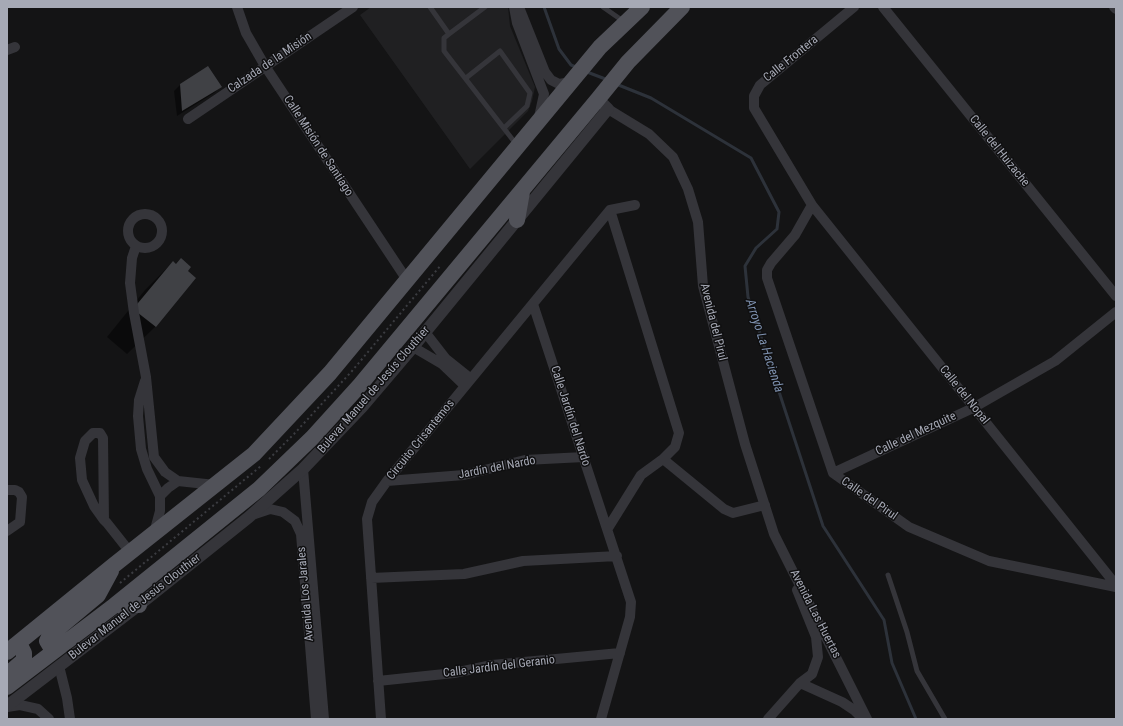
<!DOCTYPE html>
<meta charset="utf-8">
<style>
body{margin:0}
#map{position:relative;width:1123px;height:726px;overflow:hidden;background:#141415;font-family:"Roboto Condensed",sans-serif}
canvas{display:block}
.frame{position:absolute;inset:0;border:8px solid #a6a9b5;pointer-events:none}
</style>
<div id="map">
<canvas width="1123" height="726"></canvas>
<div class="frame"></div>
</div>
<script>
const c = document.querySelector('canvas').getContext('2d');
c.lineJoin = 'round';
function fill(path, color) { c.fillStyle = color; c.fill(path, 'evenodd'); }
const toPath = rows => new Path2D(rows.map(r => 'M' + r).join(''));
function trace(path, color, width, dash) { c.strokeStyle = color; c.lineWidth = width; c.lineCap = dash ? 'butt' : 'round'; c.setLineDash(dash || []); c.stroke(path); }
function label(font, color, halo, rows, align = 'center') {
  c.font = font + ' "Roboto Condensed",sans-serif'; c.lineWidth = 3; c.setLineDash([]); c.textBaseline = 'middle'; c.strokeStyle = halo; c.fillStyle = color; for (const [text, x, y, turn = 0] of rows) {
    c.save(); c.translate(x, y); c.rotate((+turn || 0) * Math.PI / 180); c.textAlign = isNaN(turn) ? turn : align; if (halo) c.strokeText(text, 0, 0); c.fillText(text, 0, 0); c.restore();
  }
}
const built = toPath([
 [371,7,508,7,510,26,535,87,532,101,528,111,470,169,360,15]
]);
const shadow = toPath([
 [180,85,220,87,214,93,177,116,174,91],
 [173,262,195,278,155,327,127,354,107,337,145,290]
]);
const stream = toPath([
 [544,7,559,49,571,65,576,67],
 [587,72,608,80],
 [616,84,651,98,751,158,779,212,777,229,756,248,745,266,748,297,823,526,884,620,892,663,916,719]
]);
const building = toPath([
 [208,66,222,87,182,111,180,84],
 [181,258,191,267,188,271,196,278,156,327,133,309,173,261,176,264]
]);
const path = toPath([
 [269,459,294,434,352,371,441,265],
 [120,583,261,466]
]);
const service = toPath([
 [430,7,449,34],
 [485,7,449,34,444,38,444,51,516,144],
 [603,7,623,21],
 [466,78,500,51,530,93,527,106,504,128],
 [888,575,907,632,917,671,945,719]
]);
const minor = toPath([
 [237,7,246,33,265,66,407,280],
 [514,7,517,23,544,94,539,117],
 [519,7,545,72,551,80,559,84,571,82],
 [854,7,760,85,754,96,754,108,812,205,1116,585],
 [883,7,1116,296],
 [1114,7,1116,9],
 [7,50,15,47],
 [608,109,649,134,673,157,688,189,698,222,703,286,745,444,774,534,867,719],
 [188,119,353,7],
 [812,205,795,235,771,263,767,270,767,278,833,473,909,527,989,561,1116,587],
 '128 231a17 17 0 1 1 34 0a17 17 0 1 1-34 0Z',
 [136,246,132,258,130,283,134,313,146,377,154,457,165,472,178,481,215,485],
 [533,304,631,602,630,617,601,719],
 [425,332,446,359,471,379],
 [413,347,442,364,465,386],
 [145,381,139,400,138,416,141,449,147,469,160,496,160,511,154,533],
 [663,459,724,509,733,513,765,505],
 [303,469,324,719],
 [833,473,973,408,1055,361,1116,312],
 [387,481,464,475,525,460,584,457],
 [7,490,15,490,19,492,22,497,20,522,7,531],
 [160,496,168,488,178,481],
 [255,514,270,509,283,512,295,521,301,534,316,719],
 [104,520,103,438,100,433,93,433,85,441,80,458,82,480,94,506,104,520,107,523,130,552],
 [608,528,641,475,663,459,675,447,679,433,610,210],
 [371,578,464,574,523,561,617,556],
 [59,666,67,698,70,719],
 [378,681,454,673,492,665,620,653],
 [800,683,842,702,854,710,863,719],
 [7,707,20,705,38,709,49,719],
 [381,719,367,519,372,502,387,481,610,210,635,205],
 [768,719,800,683,812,674,818,657,816,637,797,590]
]);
const tertiary = toPath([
 [7,706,139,605,249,517,303,469,362,407,413,347,608,109,598,99]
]);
const primary = toPath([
 [517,220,522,192],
 [115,605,139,605],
 [53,651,47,641,50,635,98,595,111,571],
 [7,652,114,565,254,454,330,373,600,47,642,7],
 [8,674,24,660,24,653,19,643],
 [7,687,115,605,259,489,312,438,360,385,598,99,628,62,682,7]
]);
const streetNames = [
 ["Calle Frontera",791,59,-39],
 ["Calzada de la Misión",270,63,-34],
 ["Calle Misión de Santiago",318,146,57],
 ["Calle del Huizache",999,151,51],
 ["Avenida del Pirul",713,322,76],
 ["Bulevar Manuel de Jesús Clouthier",374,390,-49],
 ["Calle del Nopal",964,395,51],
 ["Calle Jardín del Nardo",570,416,72],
 ["Calle del Mezquite",916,434,-25],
 ["Circuito Crisantemos",421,440,-51],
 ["Jardín del Nardo",497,468,-11],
 ["Calle del Pirul",869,499,35],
 ["Avenida Los Jarales",306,594,-95],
 ["Bulevar Manuel de Jesús Clouthier",135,607,-38],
 ["Avenida Las Huertas",815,614,63],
 ["Calle Jardín del Geranio",499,667,-7]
];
const waterNames = [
 ["Arroyo La Hacienda",764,346,72]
];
fill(built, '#202022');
fill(shadow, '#0007');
trace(stream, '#2d323a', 3);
fill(building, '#404145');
trace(path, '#3b3c41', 2, [2, 3]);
trace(service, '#35353a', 5);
trace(minor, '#35353a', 10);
trace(tertiary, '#35353a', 12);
trace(primary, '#515259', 16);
label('12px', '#a6a9b5', '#0f0f10', streetNames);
label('italic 13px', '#7e91af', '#0f0f10', waterNames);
</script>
